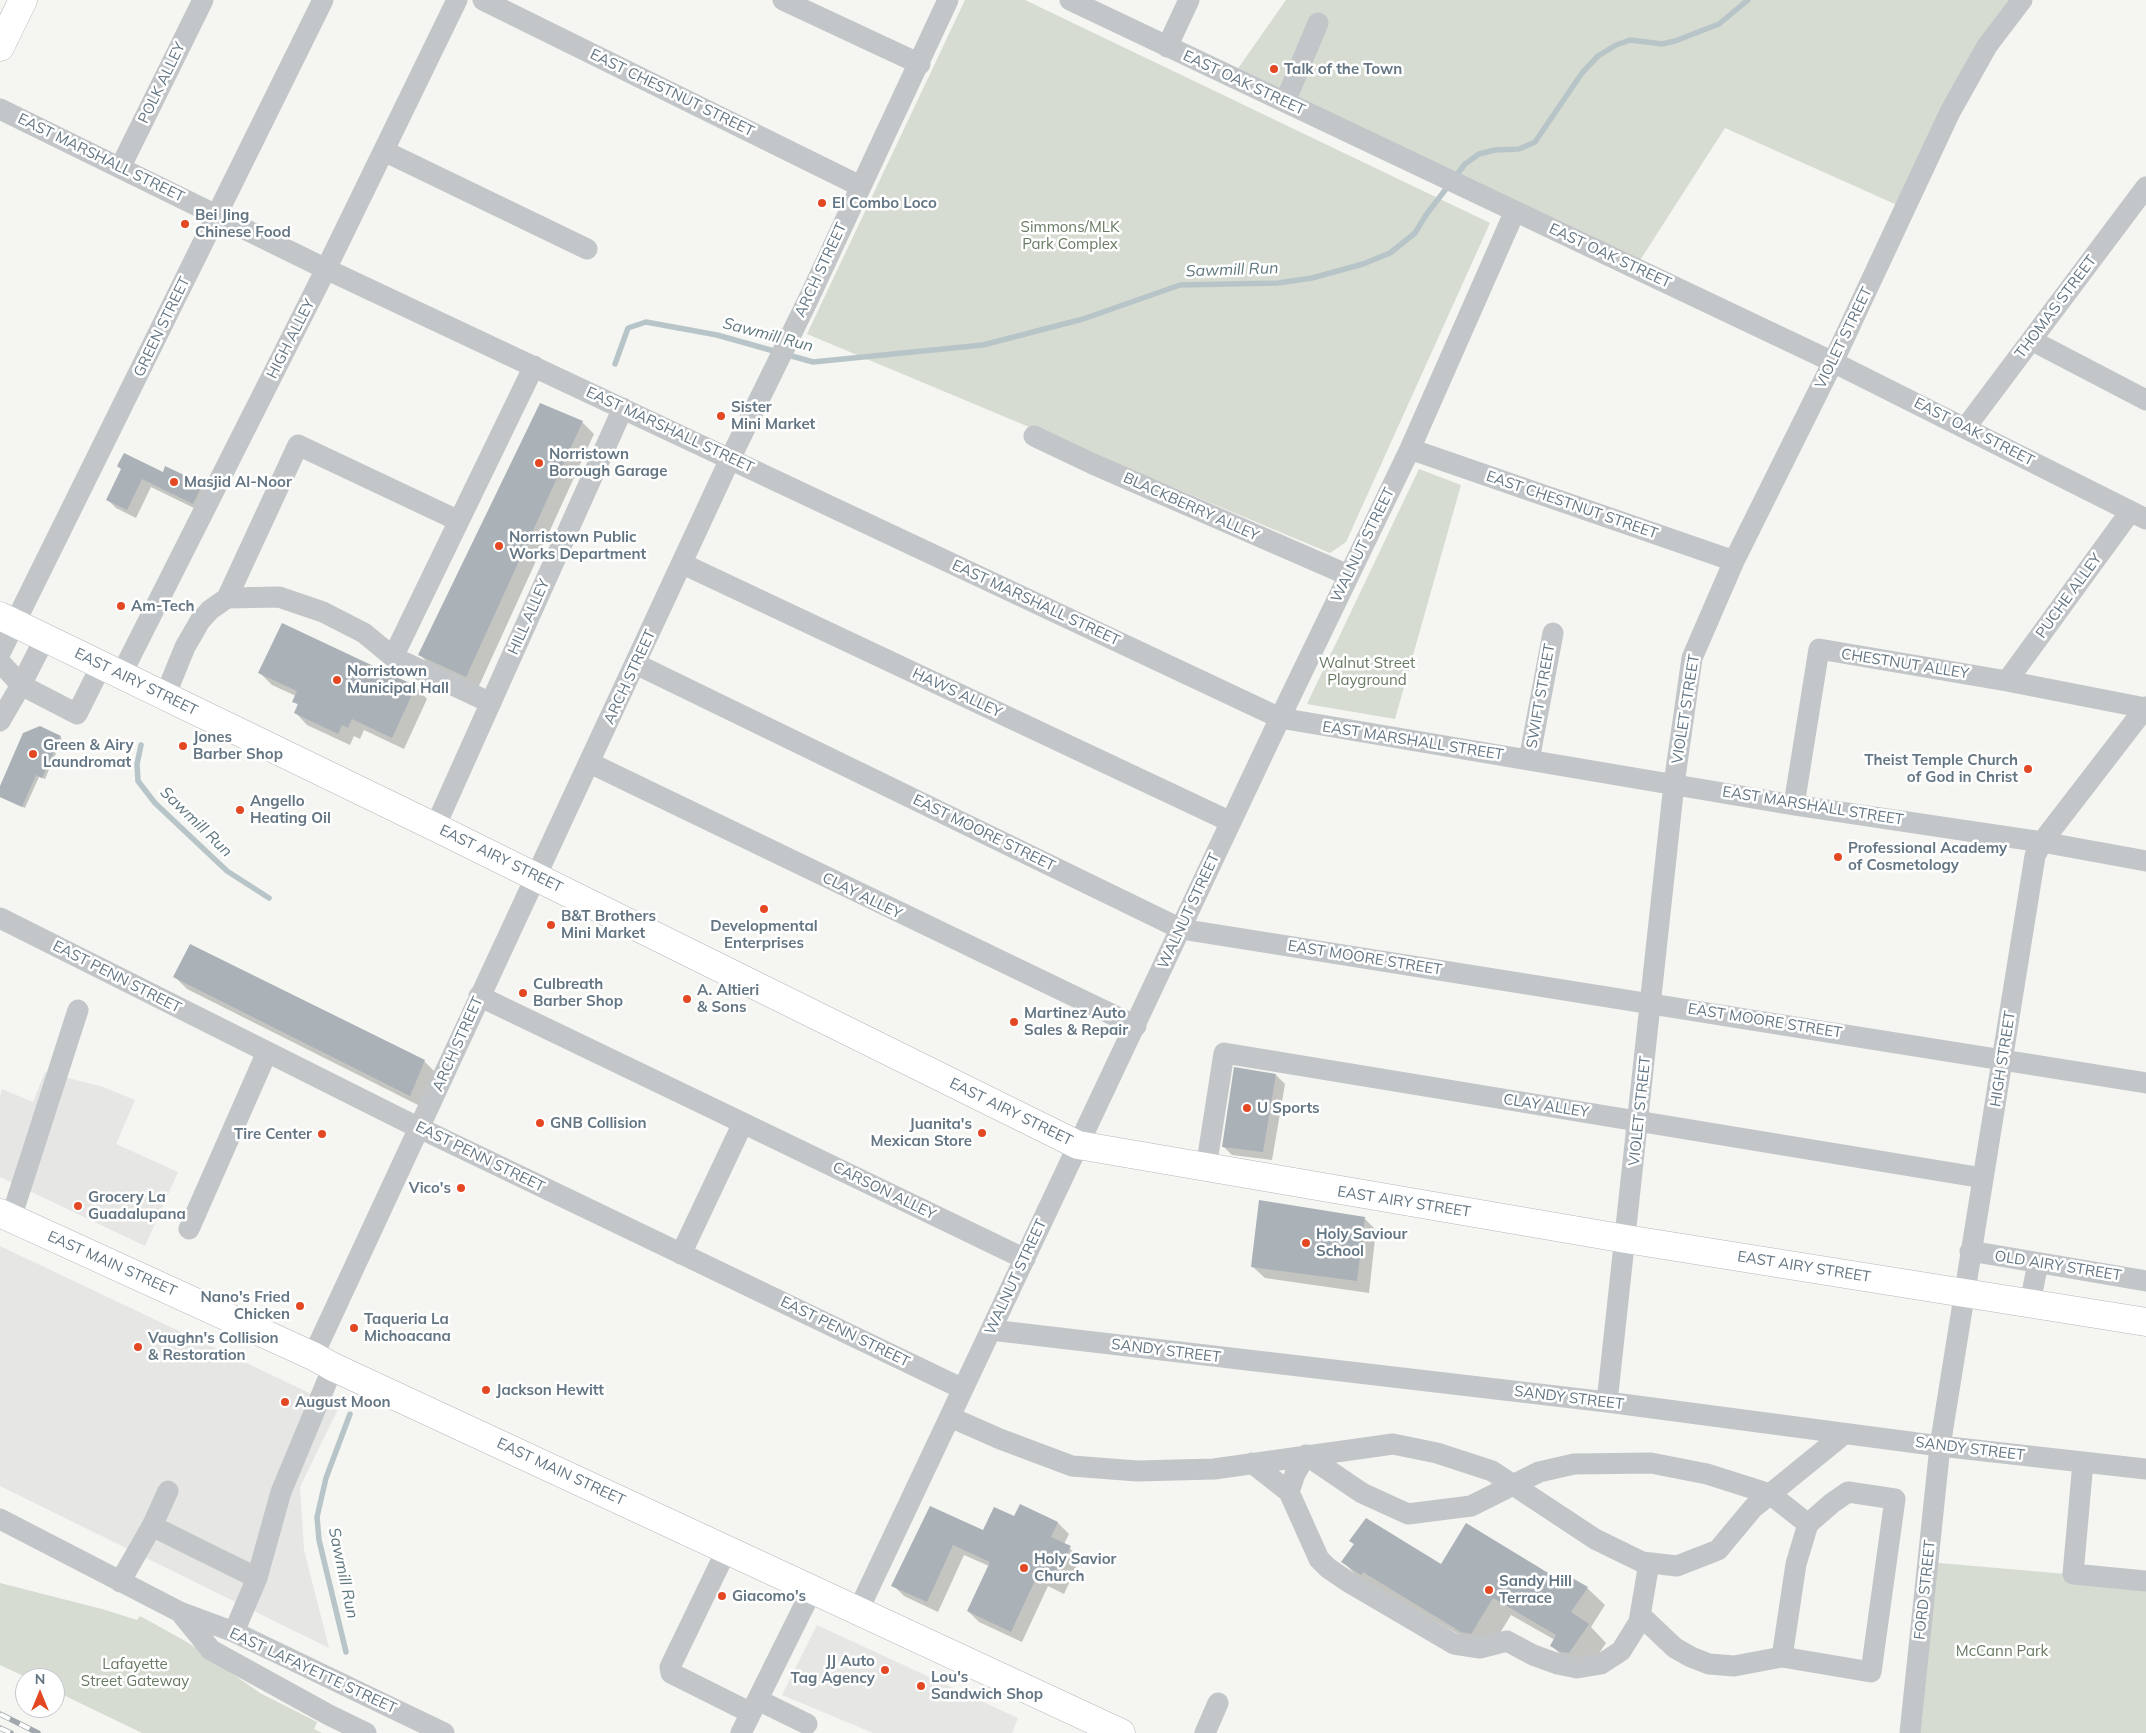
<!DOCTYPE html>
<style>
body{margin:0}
#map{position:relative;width:2146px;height:1733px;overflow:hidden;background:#f5f5f1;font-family:Mulish,sans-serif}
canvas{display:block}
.north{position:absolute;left:15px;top:1668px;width:50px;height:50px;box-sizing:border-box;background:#fff;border:1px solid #c1c8cd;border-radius:50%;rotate:0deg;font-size:14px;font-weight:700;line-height:20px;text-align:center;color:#647683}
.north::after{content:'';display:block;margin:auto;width:18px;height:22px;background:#e44823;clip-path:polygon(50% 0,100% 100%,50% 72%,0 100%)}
</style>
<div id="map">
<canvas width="2146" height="1733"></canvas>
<div class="north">N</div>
</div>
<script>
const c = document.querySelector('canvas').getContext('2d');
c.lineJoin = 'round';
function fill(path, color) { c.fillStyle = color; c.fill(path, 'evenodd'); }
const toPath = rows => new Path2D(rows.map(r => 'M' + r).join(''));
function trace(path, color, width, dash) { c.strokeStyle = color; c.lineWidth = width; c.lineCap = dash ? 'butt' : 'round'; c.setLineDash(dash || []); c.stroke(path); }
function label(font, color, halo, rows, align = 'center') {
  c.font = font + ' Mulish,sans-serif'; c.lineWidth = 5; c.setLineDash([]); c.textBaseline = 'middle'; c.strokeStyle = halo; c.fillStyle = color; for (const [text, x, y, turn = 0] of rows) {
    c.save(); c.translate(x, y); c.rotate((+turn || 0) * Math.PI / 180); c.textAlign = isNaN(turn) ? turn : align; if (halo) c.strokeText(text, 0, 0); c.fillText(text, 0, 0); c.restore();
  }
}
const built = toPath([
 [45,1072,103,1087,135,1100,116,1144,178,1172,145,1246,0,1177,0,1096,2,1089,33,1102],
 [0,1246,339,1407,300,1487,304,1550,329,1648,0,1486],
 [817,1625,1018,1718,1012,1733,873,1733,782,1695]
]);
const green = toPath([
 [965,0,1025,0,1490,223,1346,542,1330,553,807,334],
 [1286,0,2026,0,1897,205,1725,128,1635,268,1232,77],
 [1419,469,1461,485,1395,719,1307,704],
 [1928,1562,2146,1581,2146,1733,1910,1733],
 [0,1583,102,1609,137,1620,140,1616,187,1642,260,1693,317,1722,314,1729,322,1733,142,1733,55,1691,55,1678,28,1678,0,1665]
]);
const shadow = toPath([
 [540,405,583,423,594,434,478,688,432,667,420,655],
 [166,468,203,485,211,494,202,512,151,487,136,518,116,508,107,499,122,470,163,473],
 [283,624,416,687,427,699,404,749,364,730,360,739,354,736,350,745,307,725,296,713,299,706,294,701,296,696,272,685,260,673],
 [60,737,62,739,45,779,39,777,25,808,0,797,0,789],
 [175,977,424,1061,436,1073,422,1107,187,989],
 [1276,1075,1285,1084,1272,1160,1232,1155,1223,1146],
 [1364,1218,1376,1230,1369,1293,1265,1278,1253,1267],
 [1020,1505,1058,1523,1069,1534,1064,1544,1081,1558,1064,1594,1048,1586,1022,1642,979,1622,968,1611,989,1566,964,1555,938,1612,904,1596,893,1585,931,1507,984,1532,1014,1518],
 [1343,1562,1442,1566,1587,1588,1605,1605,1591,1627,1606,1643,1587,1671,1570,1664,1552,1646,1555,1640,1511,1615,1489,1651,1361,1580]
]);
const stream = toPath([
 [615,364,628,328,646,322,717,335,813,362,983,345,1083,319,1180,285,1278,283,1312,278,1363,264,1390,253,1415,233,1426,215,1465,164,1479,154,1495,150,1519,149,1535,142,1582,73,1598,56,1616,45,1630,40,1662,44,1675,41,1719,24,1748,0],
 [141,745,137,764,138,781,155,803,227,871,269,898],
 [346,1652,319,1540,317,1517,326,1478,350,1414]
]);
const building = toPath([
 [540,403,583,421,466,677,418,655],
 [124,453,163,472,165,466,203,484,193,504,142,479,127,510,106,500,121,469,117,466],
 [282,623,416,686,392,738,352,719,348,728,342,725,338,734,294,713,298,704,292,702,297,691,258,673],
 [40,726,61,736,42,778,36,775,22,807,0,797,0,786,23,733],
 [190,944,425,1060,410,1096,173,977],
 [1234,1067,1276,1074,1263,1152,1222,1147],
 [1259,1200,1365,1217,1357,1281,1251,1267],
 [1020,1504,1058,1522,1051,1537,1071,1546,1053,1584,1037,1576,1011,1632,967,1611,990,1562,953,1545,927,1602,891,1586,930,1506,983,1530,994,1507,1014,1516],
 [1366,1518,1441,1564,1466,1523,1563,1582,1567,1575,1588,1587,1571,1612,1589,1624,1569,1653,1561,1652,1550,1646,1556,1635,1493,1598,1471,1634,1461,1632,1363,1572,1361,1575,1341,1562,1354,1544,1349,1541]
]);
const minor = toPath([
 [483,0,860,186],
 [783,0,920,64],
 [1070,0,1833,362,2146,519],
 [1167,47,1189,0],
 [1285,102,1318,23],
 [0,109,326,269,1280,718,1794,805,2042,842,2146,861],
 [384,151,587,249],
 [121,166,203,0],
 [2031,340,2146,400],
 [1966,427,2146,187],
 [1034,436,1093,464,1348,575],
 [1410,449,1734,561],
 [683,564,1231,822],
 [227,598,298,445,459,521],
 [45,638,21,685,77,714,101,666],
 [0,653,323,0],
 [393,657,534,366],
 [0,662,21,685,0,721],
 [636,664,1181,929,2146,1083],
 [121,675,326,269,457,0],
 [2007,681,2130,512],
 [165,696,185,647,200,621,210,610,227,598,279,597,323,612,364,633,393,657,491,703],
 [1529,760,1553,633],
 [590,763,1136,1026],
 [1794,805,1819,649,2007,681,2145,708],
 [435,827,623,408],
 [0,918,403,1120,963,1389],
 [479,996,743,1123],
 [1206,1168,1224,1053,1983,1178],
 [11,1218,78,1010],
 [189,1229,267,1052],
 [1970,1251,2146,1281],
 [681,1254,743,1123,1025,1259],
 [2030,1303,2038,1263],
 [991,1330,1607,1402,1940,1446,2146,1469],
 [313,1356,730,459,808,300,948,0],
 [1607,1402,1674,784,1692,658,1734,561,1833,362,1950,112,1987,46,2022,0],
 [950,1417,1000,1439,1072,1466,1137,1471,1214,1469,1393,1444,1437,1453,1492,1471,1595,1539,1642,1562,1677,1566,1718,1550,1753,1508,1844,1434],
 [2083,1462,2073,1574,2146,1581],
 [1252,1463,1289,1492,1319,1559,1328,1568,1350,1583,1454,1644,1480,1648,1507,1641,1533,1655,1558,1664,1577,1668,1601,1664,1621,1651,1639,1622,1649,1563],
 [168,1491,152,1526,257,1578],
 [1289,1492,1295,1474,1306,1455,1362,1493,1408,1514,1471,1506,1539,1472,1574,1464,1651,1463,1707,1474,1770,1494,1808,1524,1796,1564,1782,1657,1734,1666,1709,1664,1691,1657,1675,1648,1640,1615],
 [0,1519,180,1612,234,1632,444,1733],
 [727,1549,670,1667,671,1673,751,1713],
 [120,1582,152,1526],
 [859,1609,1280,718,1410,449,1515,211],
 [180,1612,211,1650,329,1715,366,1733],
 [234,1632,257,1578,281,1492,333,1367],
 [1782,1657,1871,1672,1895,1499,1848,1492,1832,1503,1808,1524],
 [758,1700,807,1724],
 [741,1733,813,1588],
 [1205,1733,1218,1703],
 [1910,1733,1940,1446,2035,856,2042,842,2146,707]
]);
const major = toPath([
 [0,616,435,827,1078,1145,1626,1239,2146,1322],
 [0,1213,313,1356,333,1367,1121,1733]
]);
const highway = toPath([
 [0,47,23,0]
]);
const rail = toPath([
 [0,1714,38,1733],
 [0,1728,11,1733]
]);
const markers = [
 [1274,69,5,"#e44823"],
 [822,203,5,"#e44823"],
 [185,224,5,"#e44823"],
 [721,416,5,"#e44823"],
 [539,463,5,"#e44823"],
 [174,482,5,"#e44823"],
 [499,546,5,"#e44823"],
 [121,606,5,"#e44823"],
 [337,680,5,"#e44823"],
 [183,746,5,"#e44823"],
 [33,754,5,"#e44823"],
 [2028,769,5,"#e44823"],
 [240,810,5,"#e44823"],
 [1838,857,5,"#e44823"],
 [764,909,5,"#e44823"],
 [551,925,5,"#e44823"],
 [523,993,5,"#e44823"],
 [687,999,5,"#e44823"],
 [1014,1022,5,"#e44823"],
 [1247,1108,5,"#e44823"],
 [540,1123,5,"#e44823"],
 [982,1133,5,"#e44823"],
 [322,1134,5,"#e44823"],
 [461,1188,5,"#e44823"],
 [78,1206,5,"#e44823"],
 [1306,1243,5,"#e44823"],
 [300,1306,5,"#e44823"],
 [354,1328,5,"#e44823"],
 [138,1347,5,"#e44823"],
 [486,1390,5,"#e44823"],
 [285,1402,5,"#e44823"],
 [1024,1568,5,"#e44823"],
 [1489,1590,5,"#e44823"],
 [722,1596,5,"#e44823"],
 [885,1670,5,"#e44823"],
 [921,1686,5,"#e44823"]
];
const poiNames = [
 ["Talk of the Town",1284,69],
 ["El Combo Loco",832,203],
 ["Bei Jing",195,215],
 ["Chinese Food",195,232],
 ["Sister",731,407],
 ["Mini Market",731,424],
 ["Norristown",549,454],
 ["Borough Garage",549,471],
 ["Masjid Al-Noor",184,482],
 ["Norristown Public",509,537],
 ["Works Department",509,554],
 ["Am-Tech",131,606],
 ["Norristown",347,671],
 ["Municipal Hall",347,688],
 ["Jones",193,737],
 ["Barber Shop",193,754],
 ["Green & Airy",43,745],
 ["Laundromat",43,762],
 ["Theist Temple Church",2018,760,"right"],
 ["of God in Christ",2018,777,"right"],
 ["Angello",250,801],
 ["Heating Oil",250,818],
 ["Professional Academy",1848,848],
 ["of Cosmetology",1848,865],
 ["B&T Brothers",561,916],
 ["Mini Market",561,933],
 ["Developmental",764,926,"center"],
 ["Enterprises",764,943,"center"],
 ["Culbreath",533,984],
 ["Barber Shop",533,1001],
 ["A. Altieri",697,990],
 ["& Sons",697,1007],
 ["Martinez Auto",1024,1013],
 ["Sales & Repair",1024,1030],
 ["U Sports",1257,1108],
 ["GNB Collision",550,1123],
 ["Juanita's",972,1124,"right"],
 ["Mexican Store",972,1141,"right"],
 ["Tire Center",312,1134,"right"],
 ["Vico's",451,1188,"right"],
 ["Grocery La",88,1197],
 ["Guadalupana",88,1214],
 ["Holy Saviour",1316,1234],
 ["School",1316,1251],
 ["Nano's Fried",290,1297,"right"],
 ["Chicken",290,1314,"right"],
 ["Taqueria La",364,1319],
 ["Michoacana",364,1336],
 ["Vaughn's Collision",148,1338],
 ["& Restoration",148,1355],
 ["Jackson Hewitt",496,1390],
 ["August Moon",295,1402],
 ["Holy Savior",1034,1559],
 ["Church",1034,1576],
 ["Sandy Hill",1499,1581],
 ["Terrace",1499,1598],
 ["Giacomo's",732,1596],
 ["JJ Auto",875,1661,"right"],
 ["Tag Agency",875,1678,"right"],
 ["Lou's",931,1677],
 ["Sandwich Shop",931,1694]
];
const streetNames = [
 ["POLK ALLEY",162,83,-64],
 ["EAST OAK STREET",1244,83,25],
 ["EAST CHESTNUT STREET",672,93,26],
 ["EAST MARSHALL STREET",101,158,26],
 ["EAST OAK STREET",1610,256,25],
 ["ARCH STREET",821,270,-65],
 ["THOMAS STREET",2056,307,-53],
 ["GREEN STREET",162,327,-64],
 ["VIOLET STREET",1844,338,-64],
 ["HIGH ALLEY",291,339,-63],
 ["EAST MARSHALL STREET",670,430,25],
 ["EAST OAK STREET",1974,432,27],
 ["EAST CHESTNUT STREET",1572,505,19],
 ["BLACKBERRY ALLEY",1191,507,24],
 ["WALNUT STREET",1363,545,-64],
 ["PUCHE ALLEY",2069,596,-54],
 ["EAST MARSHALL STREET",1036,603,25],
 ["HILL ALLEY",529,617,-66],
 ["CHESTNUT ALLEY",1905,664,9],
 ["ARCH STREET",630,677,-65],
 ["EAST AIRY STREET",136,682,26],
 ["HAWS ALLEY",957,693,25],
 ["SWIFT STREET",1541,696,-80],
 ["VIOLET STREET",1686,709,-81],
 ["EAST MARSHALL STREET",1413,741,9],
 ["EAST MARSHALL STREET",1813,806,9],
 ["EAST MOORE STREET",984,833,26],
 ["EAST AIRY STREET",501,859,26],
 ["CLAY ALLEY",862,896,26],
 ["WALNUT STREET",1189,911,-65],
 ["EAST MOORE STREET",1365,958,9],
 ["EAST PENN STREET",117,977,27],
 ["EAST MOORE STREET",1765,1021,9],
 ["ARCH STREET",458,1044,-66],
 ["HIGH STREET",2003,1059,-81],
 ["CLAY ALLEY",1546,1106,9],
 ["VIOLET STREET",1640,1111,-84],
 ["EAST AIRY STREET",1011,1112,26],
 ["EAST PENN STREET",480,1157,26],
 ["CARSON ALLEY",884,1191,26],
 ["EAST AIRY STREET",1404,1202,9],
 ["EAST MAIN STREET",112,1264,24],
 ["OLD AIRY STREET",2058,1266,9],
 ["EAST AIRY STREET",1804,1267,9],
 ["WALNUT STREET",1016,1277,-65],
 ["EAST PENN STREET",845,1332,26],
 ["SANDY STREET",1166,1351,7],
 ["SANDY STREET",1569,1398,7],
 ["SANDY STREET",1970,1449,7],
 ["EAST MAIN STREET",561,1472,25],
 ["FORD STREET",1925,1590,-84],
 ["EAST LAFAYETTE STREET",313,1671,25]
];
const parkNames = [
 ["Simmons/MLK",1070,227],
 ["Park Complex",1070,244],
 ["Walnut Street",1367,663],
 ["Playground",1367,680],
 ["McCann Park",2002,1651],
 ["Lafayette",135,1664],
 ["Street Gateway",135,1681]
];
const waterNames = [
 ["Sawmill Run",1232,270,-2],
 ["Sawmill Run",768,335,15],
 ["Sawmill Run",196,822,44],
 ["Sawmill Run",343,1573,78]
];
fill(built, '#e6e7e5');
fill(green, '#d6dcd2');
fill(shadow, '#0003');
trace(stream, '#b8c5c8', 5.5);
fill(building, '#aab1b7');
trace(major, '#b3b8bb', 29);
trace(highway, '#b5b8bb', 29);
trace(minor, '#c2c6c9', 21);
trace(major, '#fff', 28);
trace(highway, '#fff', 28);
trace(rail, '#a1a8ad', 5.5);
trace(rail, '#fff', 4, [11]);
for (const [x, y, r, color] of markers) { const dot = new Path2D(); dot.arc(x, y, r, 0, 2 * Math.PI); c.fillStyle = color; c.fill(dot); trace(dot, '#fff', 2); }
label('bold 15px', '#647683', '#fff', poiNames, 'left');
label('15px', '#647683', '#fff', streetNames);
label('15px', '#687a63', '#fff', parkNames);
label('italic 16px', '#5f787f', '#fff', waterNames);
</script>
